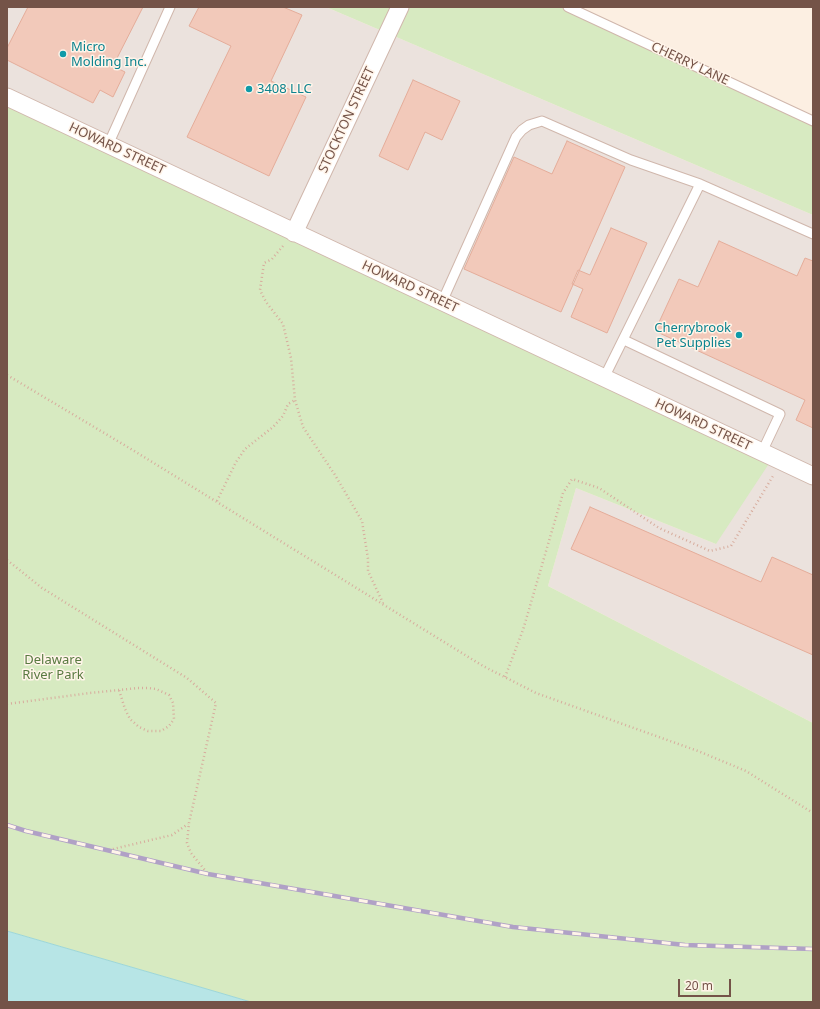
<!DOCTYPE html>
<style>
body{margin:0}
#map{position:relative;width:820px;height:1009px;overflow:hidden;background:#fcefe2;font-family:"Noto Sans",sans-serif}
canvas{display:block}
.frame{position:absolute;inset:0;border:8px solid #745348;pointer-events:none}
.scale{position:absolute;left:678px;top:979px;width:53px;height:18px;box-sizing:border-box;border:2px solid #745348;border-top:0;padding-left:5px;font-size:12px;line-height:14px;white-space:nowrap;color:#745348;-webkit-text-stroke:3px #fff4e9;paint-order:stroke}
</style>
<div id="map">
<canvas width="820" height="1009"></canvas>
<div class="frame"></div>
<div class="scale">20 m</div>
</div>
<script>
const c = document.querySelector('canvas').getContext('2d');
c.lineJoin = 'round';
function fill(path, color) { c.fillStyle = color; c.fill(path, 'evenodd'); }
const toPath = rows => new Path2D(rows.map(r => 'M' + r).join(''));
function trace(path, color, width, dash) { c.strokeStyle = color; c.lineWidth = width; c.lineCap = dash ? 'butt' : 'round'; c.setLineDash(dash || []); c.stroke(path); }
function label(font, color, halo, rows, align = 'center') {
  c.font = font + ' "Noto Sans",sans-serif'; c.lineWidth = 3; c.setLineDash([]); c.textBaseline = 'middle'; c.strokeStyle = halo; c.fillStyle = color; for (const [text, x, y, turn = 0] of rows) {
    c.save(); c.translate(x, y); c.rotate((+turn || 0) * Math.PI / 180); c.textAlign = isNaN(turn) ? turn : align; if (halo) c.strokeText(text, 0, 0); c.fillText(text, 0, 0); c.restore();
  }
}
const industrial = toPath([
 [7,7,326,7,813,215,813,723,548,586,576,488,716,544,7,106]
]);
const green = toPath([
 [326,7,560,7,813,126,813,215],
 [7,106,774,456,716,544,576,488,548,586,813,723,813,1002,251,1002,7,931]
]);
const water = toPath([
 [7,931,200,987,251,1002,7,1002,7,931]
]);
const building = toPath([
 [28,7,143,7,113,66,125,72,113,97,100,90,93,103,7,60,7,48,28,7],
 [199,7,283,7,302,15,271,81,306,97,269,176,187,137,231,46,189,26,199,7],
 [413,80,460,101,442,140,425,132,408,170,379,156,413,80],
 [567,141,625,167,561,312,464,269,514,157,552,174,567,141],
 [611,228,647,243,607,333,571,317,583,289,572,284,578,270,590,275,611,228],
 [719,241,797,276,805,258,813,261,813,428,796,420,805,400,655,331,679,279,698,287,719,241],
 [590,507,761,582,772,557,813,575,813,655,571,549,590,507]
]);
const path = toPath([
 [283,246,272,259,264,263,260,290,266,302,283,324,291,358,295,400,303,427,335,475,362,521,368,559,368,571,383,603],
 [7,375,131,449,483,666,536,693,698,751,746,771,813,813],
 [217,501,236,462,245,449,273,427,283,416,288,404,295,400],
 [7,560,42,588,187,678,216,703,189,823,187,843,191,853,208,874],
 [505,677,523,630,563,493,572,479,599,488,659,528,710,551,731,546,773,476],
 [7,704,90,693,138,688,148,688,156,689,169,695,173,703,174,719,169,726,161,731,148,731,139,727,130,719,125,709,119,690],
 [109,850,172,835,188,824]
]);
const service = toPath([
 [568,7,813,121],
 [108,145,170,7],
 [700,184,813,234],
 [442,302,516,137,522,130,529,125,542,121,631,160,700,184,604,378],
 [624,340,780,414,762,452]
]);
const minor = toPath([
 [7,97,813,476],
 [294,233,400,7]
]);
const rail = toPath([
 [7,825,26,831,208,874,513,927,685,945,813,949]
]);
const markers = [
 [63,54,4,"#0f9aa8"],
 [249,89,4,"#0f9aa8"],
 [739,335,4,"#0f9aa8"]
];
const cultureNames = [
 ["Micro",71,47],
 ["Molding Inc.",71,62],
 ["3408 LLC",257,89],
 ["Cherrybrook",731,328,"right"],
 ["Pet Supplies",731,343,"right"]
];
const streetNames = [
 ["CHERRY LANE",690,64,25],
 ["STOCKTON STREET",347,120,-65],
 ["HOWARD STREET",117,149,25],
 ["HOWARD STREET",410,287,25],
 ["HOWARD STREET",703,425,25]
];
const parkNames = [
 ["Delaware",53,660],
 ["River Park",53,675]
];
fill(industrial, '#ebe2dd');
fill(green, '#d7eac1');
fill(water, '#b7e5e6');
trace(water, '#9dd6d8', 1);
fill(building, '#f2c9ba');
trace(building, '#e5ad9a', 1);
trace(service, '#d0b7ac', 11);
trace(minor, '#d0b7ac', 19);
trace(path, '#d7ac9d', 2.5, [1, 3]);
trace(service, '#fff', 9);
trace(minor, '#fff', 17);
trace(rail, '#b0a1c6', 4.5);
trace(rail, '#fff4e9', 3, [9]);
for (const [x, y, r, color] of markers) { const dot = new Path2D(); dot.arc(x, y, r, 0, 2 * Math.PI); c.fillStyle = color; c.fill(dot); trace(dot, '#fff4e9', 1.5); }
label('13px', '#0d838f', '#fff4e9', cultureNames, 'left');
label('13px', '#745348', '#fff4e9', streetNames);
label('13px', '#597a41', '#fff4e9', parkNames);
</script>
